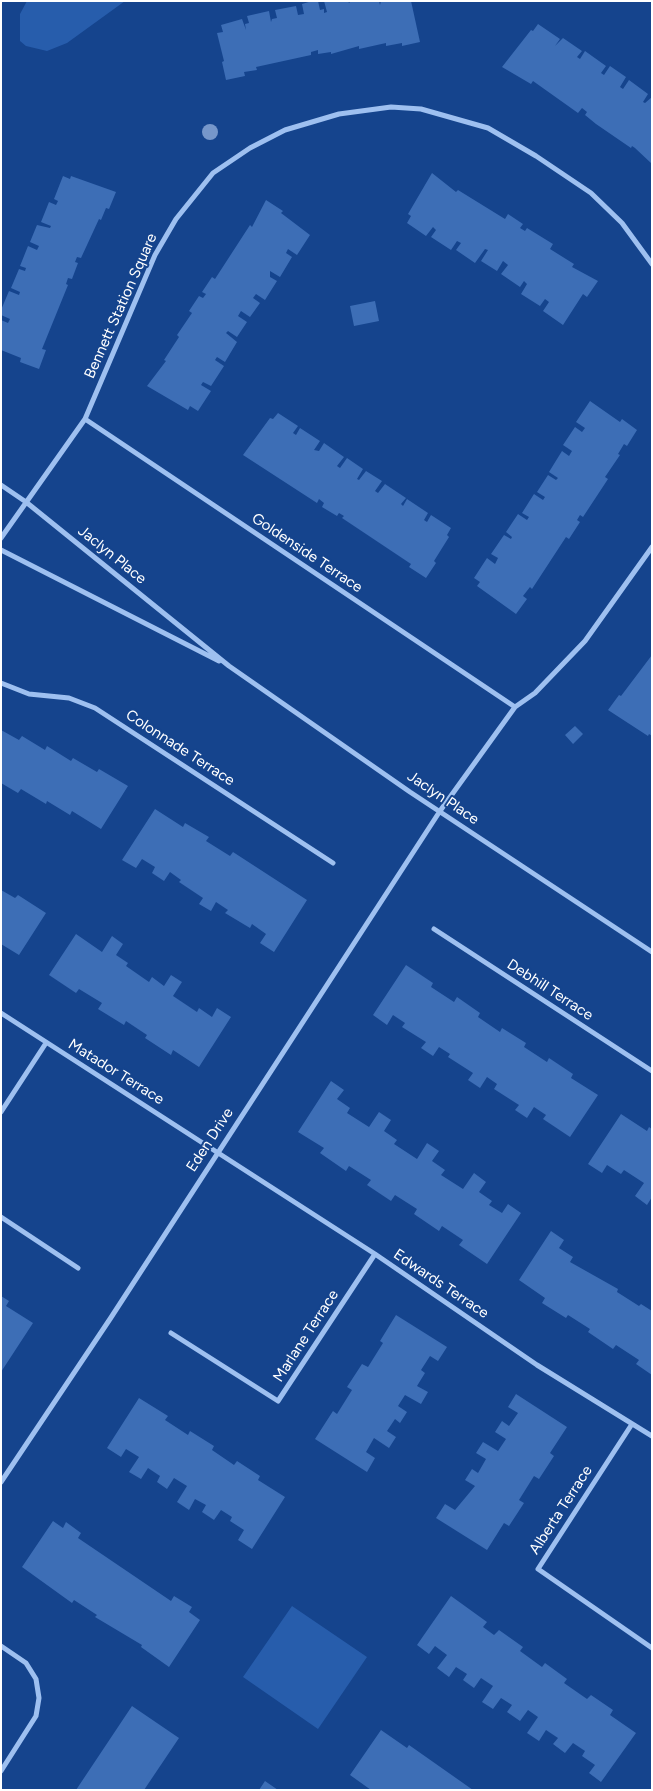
<!DOCTYPE html>
<style>
body{margin:0}
#map{position:relative;width:653px;height:1791px;overflow:hidden;background:#15448d;font-family:Figtree,sans-serif}
canvas{display:block}
.frame{position:absolute;inset:0;border:2px solid #fff;pointer-events:none}
</style>
<div id="map">
<canvas width="653" height="1791"></canvas>
<div class="frame"></div>
</div>
<script>
const c = document.querySelector('canvas').getContext('2d');
c.lineJoin = 'round';
function fill(path, color) { c.fillStyle = color; c.fill(path, 'evenodd'); }
const toPath = rows => new Path2D(rows.map(r => 'M' + r).join(''));
function trace(path, color, width, dash) { c.strokeStyle = color; c.lineWidth = width; c.lineCap = dash ? 'butt' : 'round'; c.setLineDash(dash || []); c.stroke(path); }
function label(font, color, halo, rows, align = 'center') {
  c.font = font + ' Figtree,sans-serif'; c.lineWidth = 4; c.setLineDash([]); c.textBaseline = 'middle'; c.strokeStyle = halo; c.fillStyle = color; for (const [text, x, y, turn = 0] of rows) {
    c.save(); c.translate(x, y); c.rotate((+turn || 0) * Math.PI / 180); c.textAlign = isNaN(turn) ? turn : align; if (halo) c.strokeText(text, 0, 0); c.fillText(text, 0, 0); c.restore();
  }
}
const green = toPath([
 [27,1,125,1,67,43,47,51,26,46,20,41,20,14],
 [292,1606,367,1657,318,1729,243,1677]
]);
const building = toPath([
 [312,1,318,1,320,10,324,9,324,13,327,12,324,1,348,1,349,3,351,1,379,1,380,5,381,1,411,1,420,42,402,46,402,43,386,46,386,43,359,49,359,46,331,54,331,52,318,54,318,50,311,52,311,55,256,67,257,70,244,72,245,76,226,80,222,62,224,61,217,33,223,32,221,25,242,19,246,30,245,24,249,23,247,16,269,11,271,22,272,19,277,18,275,10,296,6,298,15,304,14,302,4],
 [538,24,560,39,555,46,563,38,582,51,577,57,580,59,585,51,606,66,601,73,604,75,610,66,626,77,620,87,623,89,629,80,648,94,643,102,645,103,652,97,652,164,635,148,632,146,631,148,596,124,585,115,587,112,582,108,578,113,533,81,531,84,502,67,531,30,533,31],
 [432,173,456,192,458,190,505,219,508,214,523,224,520,228,525,231,527,228,553,244,550,249,574,264,572,267,598,281,587,297,583,294,563,325,543,311,549,302,545,299,540,306,521,294,527,284,524,281,520,287,501,274,508,265,503,261,497,271,481,261,488,250,485,249,475,263,456,250,461,243,457,241,451,250,431,237,436,230,433,227,426,236,407,223,411,216,408,214],
 [63,176,70,179,71,176,116,192,109,209,106,208,101,220,99,219,81,258,77,257,75,262,78,263,72,279,68,278,66,284,68,285,42,349,46,350,39,369,20,362,21,358,1,350,1,320,8,323,10,319,1,315,1,310,9,291,19,295,20,292,11,288,19,269,25,271,26,268,20,266,28,246,37,250,39,246,30,242,37,225,50,228,51,226,41,222,49,202,56,205,58,201,54,199],
 [266,200,283,211,281,213,310,235,297,255,288,249,286,253,292,257,280,277,270,271,270,277,277,281,265,300,256,294,253,298,260,303,250,317,241,311,238,316,247,322,237,337,228,331,226,333,237,342,225,362,217,357,215,360,224,366,211,386,203,382,201,385,211,391,198,411,190,406,188,410,147,386,166,361,164,360,179,337,177,335,192,313,189,311,199,296,203,298,206,294,202,292,212,277,215,279,250,225,252,227],
 [375,301,379,321,354,326,350,306],
 [590,401,620,422,622,419,637,430,627,446,624,444,618,454,620,455,605,477,608,479,583,517,580,515,577,520,580,522,569,539,566,537,532,589,530,587,523,596,527,599,516,614,477,586,480,582,474,578,487,558,495,564,498,558,491,554,504,535,511,539,512,537,506,532,518,514,527,520,529,517,522,513,534,494,543,500,545,497,537,492,548,475,556,480,558,478,549,472,562,451,569,456,572,451,563,445,575,427,582,432,585,428,576,422],
 [278,413,298,426,293,433,296,435,300,428,320,441,314,450,319,451,324,443,344,457,337,466,340,468,347,458,363,469,357,479,359,480,366,471,382,481,375,491,378,493,385,484,406,498,401,504,403,506,407,499,428,513,424,520,427,522,431,515,451,528,447,535,449,537,434,561,436,563,426,578,409,567,411,564,342,518,344,516,339,513,337,516,322,507,324,503,319,499,317,503,243,455,270,418,273,419],
 [652,655,652,736,649,734,648,736,608,710,619,695,621,696],
 [575,726,583,734,573,744,565,735],
 [1,730,19,740,22,736,45,750,47,746,71,761,73,758,97,772,99,769,128,786,101,829,72,811,70,815,47,801,46,804,21,789,18,793,1,783],
 [155,809,183,827,185,823,209,837,206,841,230,856,233,852,307,900,274,952,260,943,266,934,252,924,250,928,225,913,228,910,216,902,211,911,199,904,203,898,179,882,181,880,170,872,164,881,152,873,155,867,142,859,136,868,122,860],
 [1,890,15,898,18,895,46,913,19,955,1,944],
 [76,934,102,952,112,936,123,944,116,955,128,963,126,966,149,982,152,977,164,986,171,975,182,982,173,996,197,1012,199,1008,212,1017,217,1008,231,1017,199,1067,173,1050,171,1055,145,1038,147,1035,126,1021,124,1025,98,1009,102,1003,79,989,76,993,49,975],
 [406,965,433,983,431,987,454,1002,457,997,480,1013,478,1017,500,1032,502,1028,526,1043,524,1047,547,1062,549,1058,573,1074,571,1078,598,1095,570,1137,543,1119,546,1115,534,1107,527,1118,515,1110,519,1105,494,1089,497,1084,487,1077,480,1088,468,1080,473,1073,448,1057,450,1054,439,1047,433,1056,421,1048,426,1042,402,1027,405,1023,393,1015,387,1025,373,1015],
 [331,1081,344,1090,337,1099,350,1108,347,1113,369,1127,379,1112,391,1120,384,1131,397,1140,394,1144,417,1159,427,1143,439,1151,432,1161,445,1170,441,1175,463,1189,474,1173,486,1182,479,1192,492,1201,489,1205,502,1213,508,1204,521,1213,487,1264,459,1245,463,1240,442,1226,439,1231,414,1214,417,1209,395,1195,391,1201,367,1185,371,1180,349,1166,346,1171,320,1153,324,1148,298,1132],
 [621,1114,647,1131,649,1127,652,1129,652,1197,647,1205,635,1196,644,1183,624,1170,621,1174,607,1165,602,1173,588,1164],
 [551,1231,564,1240,559,1248,573,1257,570,1262,618,1289,617,1292,639,1306,641,1304,652,1311,652,1375,636,1364,639,1360,616,1345,613,1349,588,1332,590,1329,568,1315,566,1318,542,1303,545,1298,519,1280],
 [1,1296,9,1301,6,1306,33,1323,1,1372],
 [396,1315,447,1347,438,1361,430,1356,421,1370,425,1373,417,1386,428,1392,421,1404,405,1395,398,1406,407,1412,400,1423,395,1419,387,1431,396,1437,389,1448,374,1438,366,1452,375,1458,367,1472,315,1439,333,1411,337,1414,352,1390,347,1387,362,1364,368,1367,383,1343,380,1341],
 [516,1394,567,1427,550,1453,554,1456,539,1479,534,1476,519,1500,524,1503,509,1526,504,1523,487,1550,436,1518,445,1504,455,1510,475,1486,465,1480,472,1469,478,1473,486,1459,476,1453,483,1442,498,1451,506,1439,495,1432,502,1421,509,1426,518,1413,508,1407],
 [139,1398,168,1416,165,1420,188,1435,190,1431,214,1446,212,1450,234,1465,237,1461,260,1476,258,1480,285,1497,252,1549,238,1540,244,1530,230,1521,232,1517,221,1510,214,1520,202,1512,206,1505,195,1499,189,1510,177,1502,187,1486,174,1478,167,1489,157,1482,160,1476,148,1468,141,1479,129,1472,139,1457,126,1449,121,1457,107,1448],
 [53,1521,63,1528,66,1522,81,1533,78,1538,171,1601,174,1596,192,1607,189,1612,200,1620,169,1667,141,1647,142,1645,95,1617,97,1615,74,1600,72,1603,22,1567],
 [451,1596,487,1622,483,1627,494,1635,499,1630,523,1647,520,1651,542,1667,545,1663,567,1679,564,1683,587,1699,591,1695,613,1710,610,1715,636,1733,601,1782,589,1773,595,1765,582,1756,585,1751,573,1743,565,1753,553,1744,558,1738,546,1730,539,1741,527,1733,538,1717,528,1710,520,1721,507,1712,512,1705,501,1698,493,1709,482,1702,493,1686,481,1678,474,1688,463,1680,467,1674,456,1667,449,1677,437,1668,447,1655,435,1646,429,1654,417,1645],
 [132,1706,179,1738,144,1790,76,1790],
 [381,1730,407,1748,409,1745,473,1790,371,1790,350,1775],
 [265,1781,278,1790,259,1790]
]);
const minor = toPath([
 [85,419,515,707],
 [1,485,26,502,229,666,410,792,652,952],
 [1,538,85,419,155,255,176,219,213,173,250,148,285,130,339,114,391,107,421,109,488,128,536,156,591,193,622,223,652,264],
 [1,550,219,661],
 [1,683,29,694,69,698,95,708,333,863],
 [434,929,652,1071],
 [1,1013,375,1254,537,1365,652,1436],
 [1,1112,46,1043],
 [1,1217,78,1268],
 [171,1333,278,1401,375,1254],
 [632,1424,538,1569,652,1648],
 [1,1482,110,1319,440,811,515,707,535,693,585,641,652,547],
 [1,1646,26,1663,36,1679,39,1698,36,1716,1,1771]
]);
const trees = [
 [210,132]
];
const streetNames = [
 ["Bennett Station Square",121,306,-66],
 ["Goldenside Terrace",307,553,34],
 ["Jaclyn Place",112,555,39],
 ["Colonnade Terrace",180,748,33],
 ["Jaclyn Place",443,798,34],
 ["Debhill Terrace",550,990,33],
 ["Matador Terrace",116,1072,32],
 ["Eden Drive",210,1140,-57],
 ["Edwards Terrace",441,1284,34],
 ["Marlane Terrace",306,1336,-57],
 ["Alberta Terrace",561,1510,-57]
];
fill(green, '#275dac');
fill(building, '#3d6eb6');
trace(minor, '#9ec0f0', 5);
c.fillStyle = '#7697ca';
for (const [x, y] of trees) { c.beginPath(); c.arc(x, y, 8, 0, 2 * Math.PI); c.fill(); }
label('15px', '#fff', '#15448d', streetNames);
</script>
